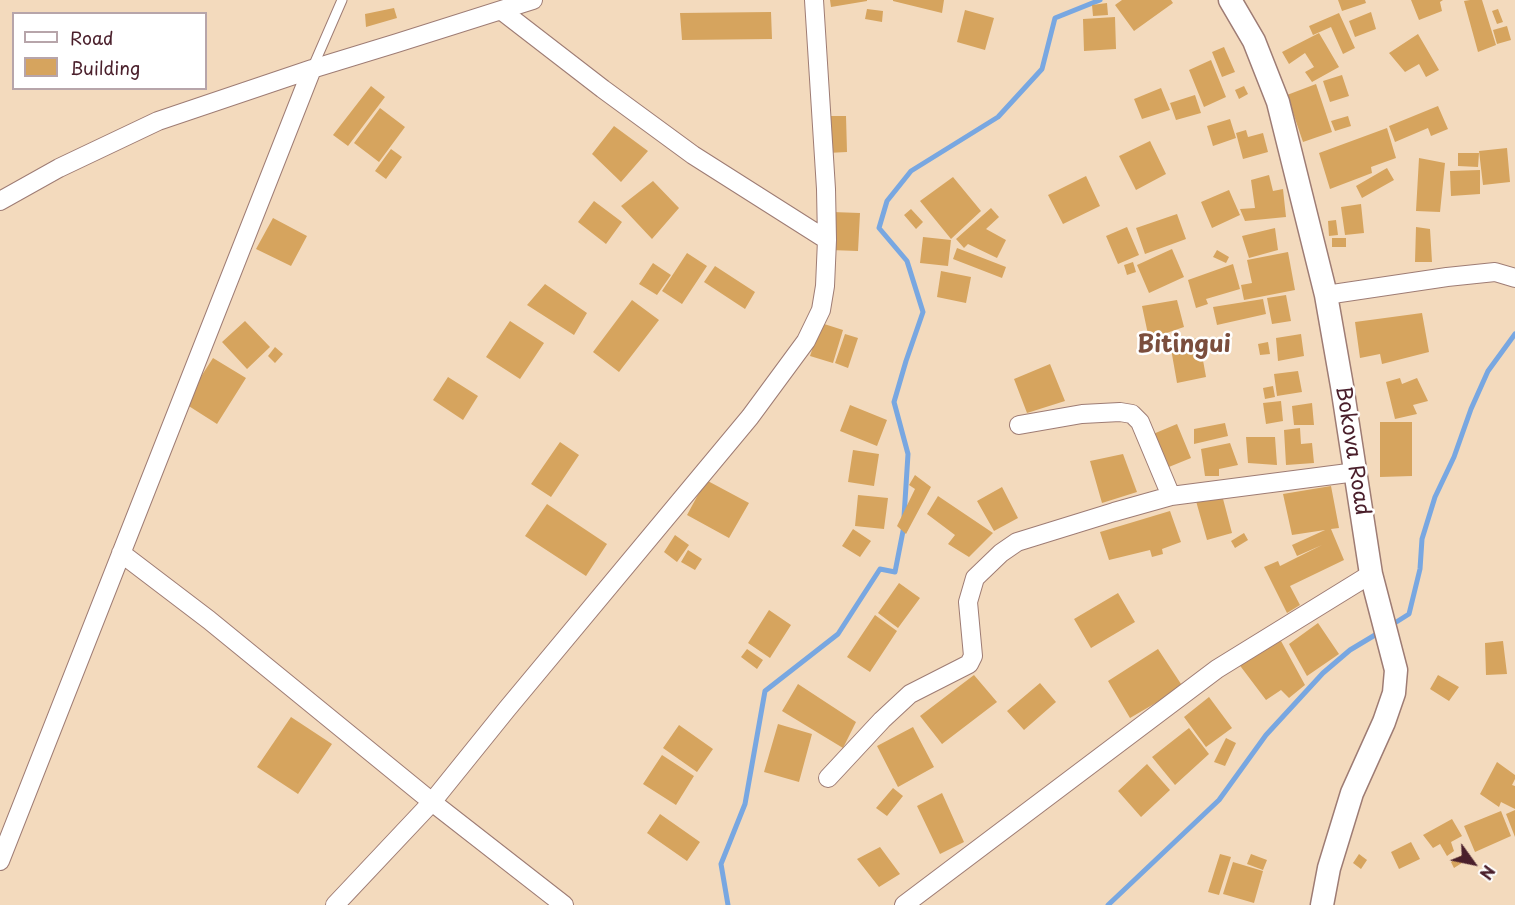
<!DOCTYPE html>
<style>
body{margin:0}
#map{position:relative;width:1515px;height:905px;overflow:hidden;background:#f3dabd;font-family:"Playpen Sans",sans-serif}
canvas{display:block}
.legend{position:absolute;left:12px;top:12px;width:195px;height:78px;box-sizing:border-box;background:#fff;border:2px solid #b7a5aa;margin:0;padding:8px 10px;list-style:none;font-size:18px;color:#4a1f2b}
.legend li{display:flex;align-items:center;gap:12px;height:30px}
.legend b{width:30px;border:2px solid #b7a5aa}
.north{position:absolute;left:1443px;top:833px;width:60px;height:60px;-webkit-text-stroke:4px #fff;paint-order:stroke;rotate:123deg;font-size:16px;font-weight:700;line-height:24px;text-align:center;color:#4a1f2b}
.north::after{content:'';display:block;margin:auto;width:21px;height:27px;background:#4a1f2b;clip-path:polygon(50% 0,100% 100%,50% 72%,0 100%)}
</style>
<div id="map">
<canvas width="1515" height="905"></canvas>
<ul class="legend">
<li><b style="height:8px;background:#fff"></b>Road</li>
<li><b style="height:16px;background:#d6a45e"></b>Building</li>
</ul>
<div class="north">N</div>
</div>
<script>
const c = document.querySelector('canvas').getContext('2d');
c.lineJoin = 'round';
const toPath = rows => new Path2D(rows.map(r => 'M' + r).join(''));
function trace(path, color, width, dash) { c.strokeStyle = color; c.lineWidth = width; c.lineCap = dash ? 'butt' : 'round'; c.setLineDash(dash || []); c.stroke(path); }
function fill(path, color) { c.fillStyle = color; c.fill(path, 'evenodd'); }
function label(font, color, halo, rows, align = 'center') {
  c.font = font + ' "Playpen Sans",sans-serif'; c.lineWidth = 5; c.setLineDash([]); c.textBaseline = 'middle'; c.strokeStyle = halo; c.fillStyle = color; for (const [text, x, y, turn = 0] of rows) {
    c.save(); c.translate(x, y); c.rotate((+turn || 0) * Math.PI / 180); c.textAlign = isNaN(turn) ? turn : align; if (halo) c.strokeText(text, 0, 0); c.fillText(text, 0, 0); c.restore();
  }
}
const stream = toPath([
 [904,517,908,454,894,402,906,361,923,312,907,261,879,228,887,201,911,171,998,117,1042,69,1055,18,1100,0],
 [1390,626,1409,614,1420,569,1422,539,1435,497,1454,457,1471,409,1488,371,1515,334],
 [728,905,721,864,745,804,765,691,838,634,880,569,895,572,904,526],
 [1108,905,1219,800,1266,735,1323,673,1350,650,1380,632]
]);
const building = toPath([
 [830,0,867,0,867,1,831,7],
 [893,0,944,0,942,13,893,1],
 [1122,0,1171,0,1173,3,1134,31,1115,5],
 [1338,0,1365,0,1366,3,1342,11],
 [1411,0,1443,0,1440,2,1442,11,1419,20],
 [1470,0,1482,0,1496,45,1478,52,1464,1],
 [1107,3,1108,15,1093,16,1092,5],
 [394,8,397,18,366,27,365,14],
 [867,9,883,11,882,22,865,19],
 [1498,9,1503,22,1497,24,1492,11],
 [965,10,994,18,985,50,957,42],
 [771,12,772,39,682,40,680,13],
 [1371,12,1376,29,1355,37,1349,21],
 [1339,13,1355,48,1343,54,1331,27,1313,35,1309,26],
 [1115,17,1116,49,1084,51,1083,19],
 [1507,26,1511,40,1497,44,1493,30],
 [1319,33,1339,67,1312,82,1305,72,1314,67,1305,53,1289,64,1282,52],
 [1418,34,1439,70,1426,77,1419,64,1405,72,1389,53],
 [1224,47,1235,72,1222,77,1212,52],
 [1211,60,1226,97,1204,107,1189,70],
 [1342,75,1349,96,1330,102,1323,81],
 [1316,84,1332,132,1303,142,1287,95],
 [371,86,385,97,348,146,333,135],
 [1244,86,1248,94,1239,99,1235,90],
 [1161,88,1170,110,1142,119,1134,99],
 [1195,95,1201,113,1176,120,1170,103],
 [1438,106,1448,129,1431,136,1428,128,1395,142,1389,126],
 [380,108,405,127,379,162,354,143],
 [826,116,846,116,847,152,827,153],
 [1348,116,1351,126,1335,131,1331,121],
 [1230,119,1236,138,1213,146,1207,126],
 [614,126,648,151,621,182,592,154],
 [1387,128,1396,158,1371,167,1372,173,1330,189,1319,153],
 [1246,130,1248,137,1263,133,1268,152,1243,159,1236,133],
 [1150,141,1166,174,1136,190,1119,156],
 [1507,148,1510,182,1483,185,1479,151],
 [391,149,402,157,386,179,375,171],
 [1458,153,1479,153,1478,167,1458,166],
 [1419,158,1445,163,1440,212,1416,211],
 [1387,168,1394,180,1362,198,1356,186],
 [1480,170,1480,194,1451,196,1450,171],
 [1269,175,1273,191,1283,189,1286,217,1245,221,1240,209,1255,208,1251,180],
 [1086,176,1100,206,1063,224,1048,195],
 [953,177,981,211,951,239,920,201],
 [653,181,679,208,652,239,621,206],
 [1229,190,1240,215,1212,228,1201,202],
 [594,201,622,222,606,244,578,222],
 [1361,204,1364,233,1345,235,1341,207],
 [991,208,999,217,986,229,1006,240,997,258,968,244,964,248,956,239],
 [911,209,923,222,916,229,904,215],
 [832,212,860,213,858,251,830,250],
 [1177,214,1186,239,1145,254,1136,228],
 [273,218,307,236,291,266,256,249],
 [1336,220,1338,235,1329,236,1328,221],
 [1127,227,1139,255,1118,264,1106,236],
 [1416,227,1430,229,1432,262,1415,262],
 [1275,228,1278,250,1249,258,1242,236],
 [923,237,951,240,948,266,920,263],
 [1332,238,1346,238,1346,247,1332,247],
 [957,248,1006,267,1002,278,953,259],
 [1172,249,1184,277,1149,293,1137,265],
 [1217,250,1229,257,1226,263,1213,257],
 [1288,252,1295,290,1244,300,1241,285,1252,283,1247,260],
 [687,253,707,266,682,304,662,291],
 [1133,262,1136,272,1127,275,1124,265],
 [653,263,671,275,657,295,639,284],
 [1233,264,1240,289,1206,299,1208,304,1196,308,1188,280],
 [715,266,755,292,745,309,704,282],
 [941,271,971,277,966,303,937,297],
 [545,284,587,313,574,335,527,305],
 [1286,295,1291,321,1272,324,1267,298],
 [1263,299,1266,314,1217,325,1213,307],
 [632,300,659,320,619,372,593,352],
 [1177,300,1184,327,1149,339,1142,306],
 [1422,313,1429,352,1382,364,1380,354,1360,358,1355,322],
 [245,321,270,347,247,369,222,342],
 [510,321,544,343,520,379,486,357],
 [821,323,843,330,833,363,810,356],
 [845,334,858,338,848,368,835,363],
 [1301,334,1304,356,1278,361,1276,338],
 [1199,338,1206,377,1177,383,1170,343],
 [1268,342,1270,354,1260,355,1258,344],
 [275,347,283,354,275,363,268,356],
 [213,358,246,378,217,424,184,403],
 [1050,364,1065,401,1027,413,1014,379],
 [1298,371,1302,392,1277,396,1274,374],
 [448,377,478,396,463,420,433,400],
 [1400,378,1402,384,1417,378,1428,401,1413,405,1417,414,1395,419,1386,382],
 [1273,386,1275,397,1265,399,1263,388],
 [1281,401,1283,421,1266,424,1263,403],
 [1312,403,1314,425,1294,425,1292,406],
 [850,405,887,420,877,446,840,431],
 [1380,422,1412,422,1412,476,1380,477],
 [1225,423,1228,436,1194,444,1194,429],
 [1177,424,1191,458,1159,471,1146,437],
 [1300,428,1301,444,1312,443,1314,463,1286,465,1284,430],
 [1246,437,1275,437,1277,465,1248,463],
 [560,442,579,455,551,497,531,484],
 [1230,443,1238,465,1219,469,1219,476,1205,476,1201,449],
 [853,450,879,454,874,486,848,482],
 [1123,454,1137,492,1102,503,1090,461],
 [915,475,931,487,906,534,897,526,915,489,909,485],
 [706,480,749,503,729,538,687,515],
 [1331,486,1339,528,1331,529,1344,560,1290,586,1300,605,1287,613,1264,567,1278,561,1280,566,1322,545,1297,556,1292,545,1325,530,1292,535,1283,494],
 [1002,487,1018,518,994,531,977,501],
 [858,495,888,498,884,529,855,526],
 [1222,495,1232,533,1207,540,1196,501],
 [938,496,993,533,969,557,948,544,955,535,927,514],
 [547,504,607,544,586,576,525,536],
 [1170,511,1181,542,1162,549,1163,554,1152,557,1150,550,1109,560,1100,532],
 [853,529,871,541,860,557,842,546],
 [1244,533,1248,540,1235,548,1231,541],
 [675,535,689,545,677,562,664,552],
 [688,550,702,559,695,570,681,562],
 [899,583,920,598,898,628,878,613],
 [1118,593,1135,622,1091,648,1074,619],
 [769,610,791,625,770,658,748,643],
 [875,615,897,631,870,672,847,657],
 [1318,623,1339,654,1307,676,1289,644],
 [1281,641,1305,685,1289,698,1281,690,1266,700,1238,663,1268,643],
 [1503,641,1507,674,1486,675,1485,643],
 [747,649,763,660,757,669,741,657],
 [1158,649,1183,687,1130,718,1108,681],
 [974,675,997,702,942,744,920,716],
 [1438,675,1459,687,1449,701,1430,689],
 [1040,683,1056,702,1024,730,1007,711],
 [798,684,856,722,843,748,782,711],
 [1209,697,1232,728,1206,747,1184,717],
 [291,717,332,744,298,794,257,767],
 [778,724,812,734,799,782,764,772],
 [679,725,713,749,697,772,663,748],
 [913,727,934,767,898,787,877,746],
 [1189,728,1209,754,1175,785,1152,757],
 [1226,738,1236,743,1225,766,1214,762],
 [662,755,694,776,676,805,643,784],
 [1497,762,1515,775,1515,779,1512,785,1515,786,1515,809,1501,802,1499,807,1480,794],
 [1147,764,1170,790,1141,817,1118,791],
 [893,788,903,796,887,816,876,808],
 [942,793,964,842,940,854,917,806],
 [1515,810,1515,837,1506,814],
 [1501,811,1511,836,1475,852,1464,826],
 [660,814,700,842,687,861,647,833],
 [1452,819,1462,836,1451,842,1454,851,1447,856,1440,844,1433,848,1423,835],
 [1411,842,1420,859,1399,869,1391,852],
 [880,847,900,874,879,887,857,859],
 [1465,853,1468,859,1454,868,1451,862],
 [1220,854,1231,857,1219,895,1208,892],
 [1251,854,1267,860,1263,870,1247,864],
 [1359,854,1367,860,1361,869,1353,863],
 [1233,862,1263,871,1254,903,1223,894]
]);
const service = toPath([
 [312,69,342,0]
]);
const minor = toPath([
 [502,11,603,89,693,155,827,240],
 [0,201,59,168,158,121,312,69,397,43,533,0],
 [1326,295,1447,277,1495,272,1515,278],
 [1019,425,1082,414,1120,412,1132,414,1140,422,1171,496],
 [121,553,209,620,432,802,507,709,750,417,806,341,821,310,825,286,827,240,826,189,814,0],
 [828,778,882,720,910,694,969,664,973,656,968,602,975,578,1001,553,1017,542,1114,512,1171,496,1356,472],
 [0,861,312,69],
 [335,905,432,802,564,905],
 [904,905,1217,669,1371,574]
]);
const tertiary = toPath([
 [1230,0,1254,41,1278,102,1326,295,1342,386,1371,574,1396,670,1394,693,1384,722,1352,793,1329,868,1322,905]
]);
const streetNames = [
 ["Bokova Road",1352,451,81]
];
const quarterNames = [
 ["Bitingui",1184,345]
];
trace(stream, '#78a7e1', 5);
fill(building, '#d6a45e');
trace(service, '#9e7c74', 11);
trace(minor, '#9e7c74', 20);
trace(tertiary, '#9e7c74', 25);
trace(service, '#fff', 9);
trace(minor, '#fff', 18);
trace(tertiary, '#fff', 22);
label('21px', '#4a1f2b', '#fff', streetNames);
label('bold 24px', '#7b4e3d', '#fff', quarterNames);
</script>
